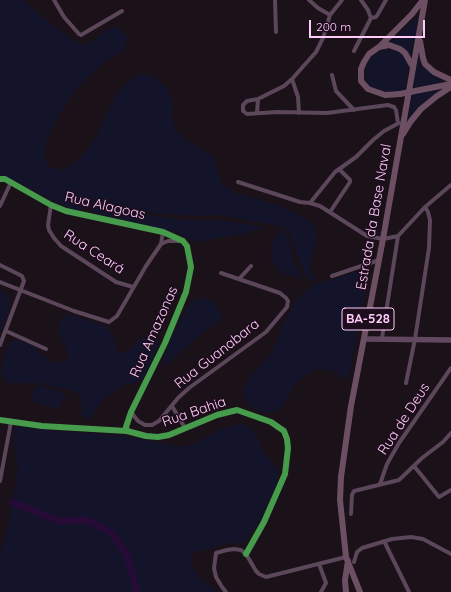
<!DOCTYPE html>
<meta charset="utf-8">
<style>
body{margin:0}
#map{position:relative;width:451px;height:592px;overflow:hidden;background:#1a1119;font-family:Quicksand,sans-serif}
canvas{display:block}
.scale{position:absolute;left:309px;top:20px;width:116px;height:18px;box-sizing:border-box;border:2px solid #fdccf9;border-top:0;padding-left:5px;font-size:12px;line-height:14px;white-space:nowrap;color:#fdccf9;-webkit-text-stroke:3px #1e0d1c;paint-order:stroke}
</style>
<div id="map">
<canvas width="451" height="592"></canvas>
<div class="scale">200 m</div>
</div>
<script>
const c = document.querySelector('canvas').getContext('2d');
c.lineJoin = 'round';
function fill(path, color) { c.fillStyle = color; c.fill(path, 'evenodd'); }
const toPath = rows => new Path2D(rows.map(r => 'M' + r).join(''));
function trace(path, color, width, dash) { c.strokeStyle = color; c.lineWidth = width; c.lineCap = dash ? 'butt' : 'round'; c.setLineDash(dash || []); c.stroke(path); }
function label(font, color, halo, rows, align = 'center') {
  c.font = font + ' Quicksand,sans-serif'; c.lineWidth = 3; c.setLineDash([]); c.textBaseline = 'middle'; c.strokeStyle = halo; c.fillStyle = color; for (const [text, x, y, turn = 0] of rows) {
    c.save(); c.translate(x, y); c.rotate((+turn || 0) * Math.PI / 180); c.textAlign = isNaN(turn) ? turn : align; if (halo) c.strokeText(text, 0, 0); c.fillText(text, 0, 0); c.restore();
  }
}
const green = toPath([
 [0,0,23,0,52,25,77,42,86,45,94,41,104,31,118,26,128,38,123,51,103,63,77,88,59,115,47,139,44,153,48,167,63,170,76,163,95,139,117,93,128,82,140,74,155,77,166,87,173,101,172,116,176,131,188,141,214,156,217,170,222,184,235,193,278,205,305,218,316,228,316,242,312,257,310,271,317,282,309,280,305,274,301,266,291,235,286,229,280,226,219,215,195,216,157,213,95,203,87,203,82,209,75,211,36,192,19,182,0,175],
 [419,15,411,56,400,46,389,43],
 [384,49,394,49,398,51,403,55,406,61,408,71,405,90,392,92,385,91,370,87,366,81,365,70,368,63,372,56],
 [419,51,432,73,447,81,413,89],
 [444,89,408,120,412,95],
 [91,206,183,220,219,220,264,227,247,233,195,242,177,232,93,213,89,208],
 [281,229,289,237,293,260,302,278,286,274,280,271,271,260,272,243],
 [367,269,369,271,348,380,333,371,320,369,312,370,297,382,280,409,266,413,255,410,249,405,242,391,251,376,270,355,282,331,283,324,297,299,313,285],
 [0,289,10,298,8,313,0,333],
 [205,298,215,304,223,318,215,323,165,365,162,365,169,342,179,322,189,304,195,300],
 [67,315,75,316,105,326,110,331,114,338,115,345,118,352,126,353,141,338,148,336,155,338,160,343,144,378,138,382,122,386,100,402,94,414,89,419,81,416,81,402,80,395,73,391,39,383,10,383,3,379,1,371,4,355,8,346,14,340,21,341,28,344,35,348,43,356,54,363,61,363,67,359,68,352,58,333,58,326,61,319],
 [36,385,64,393,60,409,31,402],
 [243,424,255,432,264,452,276,468,278,475,278,482,257,526,244,542,221,545,207,550,200,550,193,553,191,560,192,567,200,579,218,592,0,592,0,556,9,522,18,467,13,438,14,427,125,436,180,447,197,443,220,429,236,425]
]);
const river = toPath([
 [12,502,59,521,87,520,112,533,127,555,137,592]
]);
const street = toPath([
 [54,0,64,17,79,34,81,35,122,11],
 [275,0,276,32],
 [309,0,318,8,330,15],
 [342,0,330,15,323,38,316,52,292,79,284,86,258,99,247,101,243,105,243,111,247,114,277,112,327,113,388,105,394,107,396,110,398,123],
 [361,0,368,10,371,18,376,17,378,14,386,0],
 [354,51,371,18],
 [332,75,336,91,354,110],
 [292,79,298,97,299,113],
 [257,113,258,99],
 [0,179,5,179,51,205,66,211,163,232,183,241,187,246,191,267,186,292,165,343,131,412,126,427,127,431],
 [238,182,300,202,310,203,320,206,367,236,383,239,398,236,425,207,451,185],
 [310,203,335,172,356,157,373,140,384,131,399,123],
 [51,205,48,225,49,230,54,238,61,246,116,282,133,287],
 [0,206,11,182],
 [330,212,350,182,350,180,339,169],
 [161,244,163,232],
 [0,265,22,276,24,281,0,345],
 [332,276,379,260],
 [239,279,251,266],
 [0,282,74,311,109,322,117,316,146,266,161,244,168,241,181,241],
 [6,331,46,349],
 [382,338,398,236],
 [406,383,415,339,429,248,430,220,428,212,425,207],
 [172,406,185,428],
 [131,412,138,421,145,425,152,425,159,421,178,398,189,388,266,332,287,307,288,301,286,298,280,293,221,273],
 [0,420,42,426,127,431,146,436,158,437,169,435,217,415,237,410,271,422,284,431,287,439,288,448,285,474,264,522,246,554],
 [414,466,439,497,451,490],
 [0,481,11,422],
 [380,484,387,464,399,443,451,368],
 [351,514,352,495,354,491,399,480,422,458,443,442,451,433],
 [384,541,409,592],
 [354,562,357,552,362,548,392,539,411,537,423,539,451,554],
 [319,564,326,583,321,592],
 [226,592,222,587,216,577,214,568,216,553,227,550,234,549,241,550,246,554,256,571,259,574,266,577,346,557]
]);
const secondary = toPath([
 [365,339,451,340]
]);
const primary = toPath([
 [420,41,423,58,425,64,434,72,451,80],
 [379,47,389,45,400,49,405,53,413,67],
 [420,90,451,84],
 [400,94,385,95,368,89,361,81,361,69,364,62,369,54,379,47,412,14,423,0],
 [403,134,411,121,421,109,437,96,451,87],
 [346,592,345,580,348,561],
 [360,592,346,557,340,500,341,477,351,406,383,239,425,0]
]);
const primaryBridge = toPath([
 [400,94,420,90]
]);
const cycleway = toPath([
 [0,179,5,179,51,205,66,211,163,232,183,241,187,246,191,267,186,292,165,343,131,412,126,427,127,431],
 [0,420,42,426,127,431,146,436,158,437,169,435,217,415,237,410,271,422,284,431,287,439,288,448,285,474,264,522,246,554]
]);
const shields = [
 [368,319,52]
];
const shieldNames = [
 ["BA-528",368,319]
];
const streetNames = [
 ["Rua Alagoas",105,206,13],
 ["Estrada da Base Naval",374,217,-80],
 ["Rua Ceará",94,252,33],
 ["Rua Amazonas",154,332,-66],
 ["Rua Guanabara",217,354,-38],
 ["Rua Bahia",194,412,-19],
 ["Rua de Deus",404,419,-57]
];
fill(green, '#131429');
trace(river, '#260b37', 7);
trace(street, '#5b465a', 4);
trace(secondary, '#614860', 5.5);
trace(primary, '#6c4f62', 6);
trace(primaryBridge, '#6c4f62', 6);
trace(cycleway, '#469c4c', 6);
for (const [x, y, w] of shields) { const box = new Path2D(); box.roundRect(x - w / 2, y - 11, w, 22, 3); c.fillStyle = '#1e0d1c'; c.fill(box); trace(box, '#fdccf9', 1); }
label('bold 13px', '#fdccf9', null, shieldNames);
label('14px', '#fdccf9', '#1e0d1c', streetNames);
</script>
